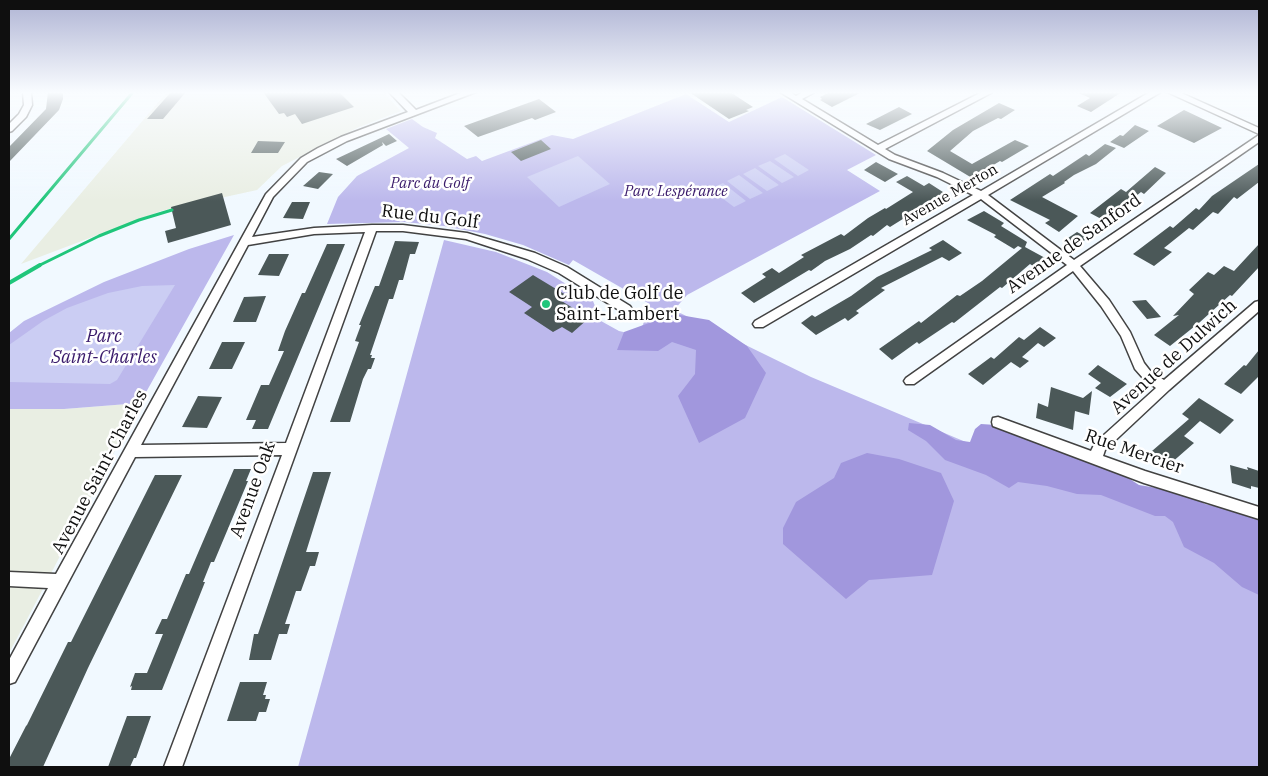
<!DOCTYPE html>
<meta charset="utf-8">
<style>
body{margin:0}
#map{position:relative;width:1268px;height:776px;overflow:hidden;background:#f1f9ff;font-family:"IBM Plex Serif",serif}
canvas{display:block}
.frame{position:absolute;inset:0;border:10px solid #0f0f0f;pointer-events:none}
</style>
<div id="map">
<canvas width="1268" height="776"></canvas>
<div class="frame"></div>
</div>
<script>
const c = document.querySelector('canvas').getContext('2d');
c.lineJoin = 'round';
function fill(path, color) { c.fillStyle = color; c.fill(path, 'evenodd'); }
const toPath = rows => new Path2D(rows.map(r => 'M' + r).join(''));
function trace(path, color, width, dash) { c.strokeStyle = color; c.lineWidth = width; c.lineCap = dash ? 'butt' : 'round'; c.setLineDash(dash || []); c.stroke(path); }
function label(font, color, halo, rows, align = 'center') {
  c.font = font + ' "IBM Plex Serif",serif'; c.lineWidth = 5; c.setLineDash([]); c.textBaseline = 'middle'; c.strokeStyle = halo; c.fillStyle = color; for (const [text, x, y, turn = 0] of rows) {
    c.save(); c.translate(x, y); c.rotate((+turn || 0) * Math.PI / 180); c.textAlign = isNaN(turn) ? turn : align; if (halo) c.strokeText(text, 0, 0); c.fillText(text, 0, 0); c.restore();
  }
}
const industrial = toPath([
 [167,92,383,92,401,111,359,127,282,166,257,190,161,211,21,264],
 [140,403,24,625,9,653,9,409,64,409]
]);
const green = toPath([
 [686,94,729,122,782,97,876,155,847,170,880,191,687,295,674,310,811,377,1011,461,1241,537,1259,551,1259,767,298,767,444,240,496,252,547,272,593,301,601,321,619,331,632,334,643,325,648,303,573,260,569,265,523,245,485,234,444,226,404,222,327,224,338,197,357,176,409,148,386,129,412,119,423,127,437,133,435,138,467,159,476,156,482,161,552,135,573,139],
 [234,235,140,403,64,409,9,409,9,333,24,321,104,282,189,249]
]);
const forest = toPath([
 [674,314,709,320,747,346,766,373,745,418,699,443,678,396,695,374,696,350,672,342,658,351,617,350,624,332],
 [909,423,930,425,956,440,970,442,975,429,981,424,996,425,1119,472,1139,485,1187,493,1205,504,1259,516,1259,595,1242,587,1214,563,1184,547,1173,522,1165,516,1155,516,1101,495,1077,494,1047,486,1018,482,1009,488,986,475,945,460,926,441,908,430],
 [867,453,899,459,941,473,954,501,932,575,869,580,846,599,783,544,783,528,796,502,834,478,841,463]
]);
const pitch = toPath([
 [785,154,809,170,798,176,774,159],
 [578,156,610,184,559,207,527,177],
 [770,161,794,177,782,183,758,166],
 [755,168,779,185,767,191,743,174],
 [739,175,763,193,750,199,727,181],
 [723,183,746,201,734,207,710,189],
 [175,285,117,380,110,384,9,382,9,345,43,321,67,308,108,293,142,286]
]);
const building = toPath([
 [48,92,63,92,63,99,59,110,9,162,9,147,46,109],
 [171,92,186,92,163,119,147,119],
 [263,92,339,92,354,107,302,124,295,114,287,117,284,113,279,114],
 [689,92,730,92,753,107,746,110,749,111,729,119],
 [830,92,862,92,832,107,820,100,822,99,820,97],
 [1076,92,1122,92,1091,112,1077,106,1090,98],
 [539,99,556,112,535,120,532,118,478,137,464,126],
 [999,103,1015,110,1001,119,998,118,973,131,950,151,972,164,1015,140,1029,146,1002,162,1000,161,972,178,927,151,953,130],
 [899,107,912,114,880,130,866,124],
 [1184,110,1222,128,1194,143,1157,126],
 [1135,125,1149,131,1124,148,1110,142,1120,135,1123,136],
 [389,134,397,141,386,146,382,142,383,145,347,166,336,159],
 [541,140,551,149,521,161,511,152],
 [258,141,285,142,278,153,251,153],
 [1105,144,1116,148,1096,164,1074,175,1064,182,1065,183,1042,197,1078,216,1059,232,1045,223,1050,220,1010,200,1050,174,1053,176,1086,154,1089,156],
 [876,162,898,174,885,182,864,170],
 [1259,164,1259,182,1237,199,1234,197,1218,214,1213,212,1193,230,1189,228,1164,248,1172,252,1154,266,1133,254,1170,226,1173,228,1196,208,1199,210,1212,196],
 [1155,167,1166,173,1144,194,1141,192,1105,221,1090,213,1121,189,1126,192],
 [319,172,333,174,318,189,303,186],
 [907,176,924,186,929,183,946,194,908,218,906,217,890,227,887,225,873,236,871,235,850,249,825,261,811,271,809,270,754,303,741,293,766,277,762,274,772,268,779,273,804,257,801,255,841,234,844,236,868,218,885,208,886,209,913,192,896,182],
 [222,193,231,225,168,243,165,231,176,228,171,207],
 [292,202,310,202,303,219,283,218],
 [984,211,1004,223,1001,226,1027,242,1025,247,1047,259,1036,268,1030,264,1002,288,1000,287,954,323,952,322,919,344,917,342,892,360,879,349,919,321,921,323,957,295,960,296,982,281,1022,248,1018,246,1014,249,994,237,996,235,967,220],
 [1077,232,1088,238,1076,246,1065,240],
 [943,240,962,253,949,261,942,257,881,288,885,290,856,311,859,313,848,321,845,318,816,335,801,323,812,315,815,317,851,296,877,277,932,250,929,248],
 [395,241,419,242,415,254,410,254,403,280,399,280,393,299,389,299,370,355,372,355,371,358,375,358,371,369,368,369,363,379,350,422,330,422,359,342,355,341,361,325,359,325,375,286,379,286],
 [327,244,345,244,268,429,252,429,256,420,246,420,261,385,269,385,284,351,278,351,285,331,302,293,305,293],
 [1259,244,1259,267,1232,296,1230,295,1200,322,1170,346,1154,335,1179,315,1173,316,1194,294,1189,290,1208,272,1214,275,1224,266,1234,271],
 [269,254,289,254,279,276,258,275],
 [533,275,566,295,560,300,589,318,572,333,562,327,553,332,524,313,532,307,509,292],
 [266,296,256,322,233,322,244,297],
 [1146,300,1161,317,1147,319,1132,301],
 [1040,327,1056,338,1044,347,1038,343,1022,357,1029,361,1020,368,1011,362,983,385,968,374,991,357,994,359,1019,337,1024,340],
 [222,342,245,342,232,369,209,369],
 [1259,350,1259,376,1241,394,1224,384,1244,365,1246,366],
 [1098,365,1127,384,1110,397,1095,388,1101,383,1088,374],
 [1051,387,1083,398,1092,391,1089,415,1075,411,1073,430,1036,418,1038,403,1048,407],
 [198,396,222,397,207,428,182,427],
 [1199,398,1234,420,1220,434,1200,421,1184,436,1194,443,1170,464,1152,451,1189,419,1182,414],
 [1230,465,1248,470,1247,467,1259,471,1259,488,1251,486,1251,489,1232,483],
 [234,469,251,469,246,481,248,481,214,562,211,562,203,582,205,582,162,690,131,690,132,686,130,687,135,673,147,673,163,634,155,634,162,619,167,619,186,574,189,574],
 [313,472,331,472,306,552,319,552,315,566,310,566,301,591,296,591,285,624,290,624,287,634,279,634,271,660,249,660,254,634,258,634],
 [155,475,182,475,88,668,43,767,9,767,9,759,26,726,27,725,68,642,71,642],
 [240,682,267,682,263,695,266,695,265,699,270,699,266,712,259,712,256,721,227,721],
 [127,716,151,716,136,758,134,758,130,767,108,767]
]);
const street = toPath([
 [23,92,31,92,32,105,26,117,12,131,9,132,9,124,19,114,24,105,23,92],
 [389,92,398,92,416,110,463,92,476,92,347,141,307,162,273,197,252,237,314,228,372,225,403,225,467,233,535,253,567,267,630,306,632,309,630,312,622,312,559,273,527,259,466,239,403,231,376,231,182,767,164,767,282,455,135,457,15,682,9,684,9,660,48,588,9,586,9,572,56,574,266,194,301,158,318,148,341,137,408,112,389,92],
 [365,232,286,443,141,445,248,245,314,234,365,232],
 [780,92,790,92,796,96,803,92,815,92,802,99,878,145,982,92,993,92,885,149,895,155,943,173,981,191,1150,92,1161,92,988,195,1074,260,1259,135,1259,142,1080,266,1109,300,1130,332,1144,363,1151,372,1164,380,1255,302,1259,301,1259,311,1169,390,1105,450,1103,456,1145,471,1259,507,1259,519,1144,483,993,426,992,422,993,418,998,417,1091,451,1095,443,1156,388,1143,378,1135,369,1121,336,1101,306,1073,271,914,384,906,384,904,381,906,378,1067,265,981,199,763,327,755,327,753,324,755,321,973,195,937,177,889,159,780,92],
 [1167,92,1179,92,1259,128,1259,134,1167,92]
]);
const railFar1 = toPath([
 [9,239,133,92],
 [38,266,99,236,139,220,172,210]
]);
const rail = toPath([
 [9,283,40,265]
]);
const markers = [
 [546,304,5,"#20c67b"]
];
const farParknames = [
 ["Parc du Golf",430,184],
 ["Parc Lespérance",676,192]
];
const farStreetnames = [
 ["Avenue Merton",950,195,-30]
];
const streetNames = [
 ["Rue du Golf",430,217,7],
 ["Avenue de Sanford",1074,244,-35],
 ["Avenue de Dulwich",1174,357,-42],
 ["Rue Mercier",1134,452,19],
 ["Avenue Saint-Charles",100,472,-62],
 ["Avenue Oak",253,490,-70]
];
const poiNames = [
 ["Club de Golf de",556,294],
 ["Saint-Lambert",556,315]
];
const parkNames = [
 ["Parc",104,337],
 ["Saint-Charles",104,358]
];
fill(industrial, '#e9eee3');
fill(green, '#bcb8ec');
fill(forest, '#a197dd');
fill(pitch, '#cbcdf3');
fill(building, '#4b5858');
trace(street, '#424242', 3);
fill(street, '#fff');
trace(railFar1, '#20c67b', 3);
trace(rail, '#20c67b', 4);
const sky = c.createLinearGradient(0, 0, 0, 201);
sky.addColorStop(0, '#afb4d4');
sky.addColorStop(0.46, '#f9fcff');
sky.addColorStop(1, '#f9fcff00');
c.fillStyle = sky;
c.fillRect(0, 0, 1268, 201);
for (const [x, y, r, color] of markers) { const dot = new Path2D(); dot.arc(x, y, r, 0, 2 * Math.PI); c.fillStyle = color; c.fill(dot); trace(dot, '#fff', 2); }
label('italic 15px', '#3a1b6b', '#fff', farParknames);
label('15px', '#0f0f0f', '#fff', farStreetnames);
label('18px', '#0f0f0f', '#fff', streetNames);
label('18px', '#0f0f0f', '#fff', poiNames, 'left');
label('italic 18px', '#3a1b6b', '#fff', parkNames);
</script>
